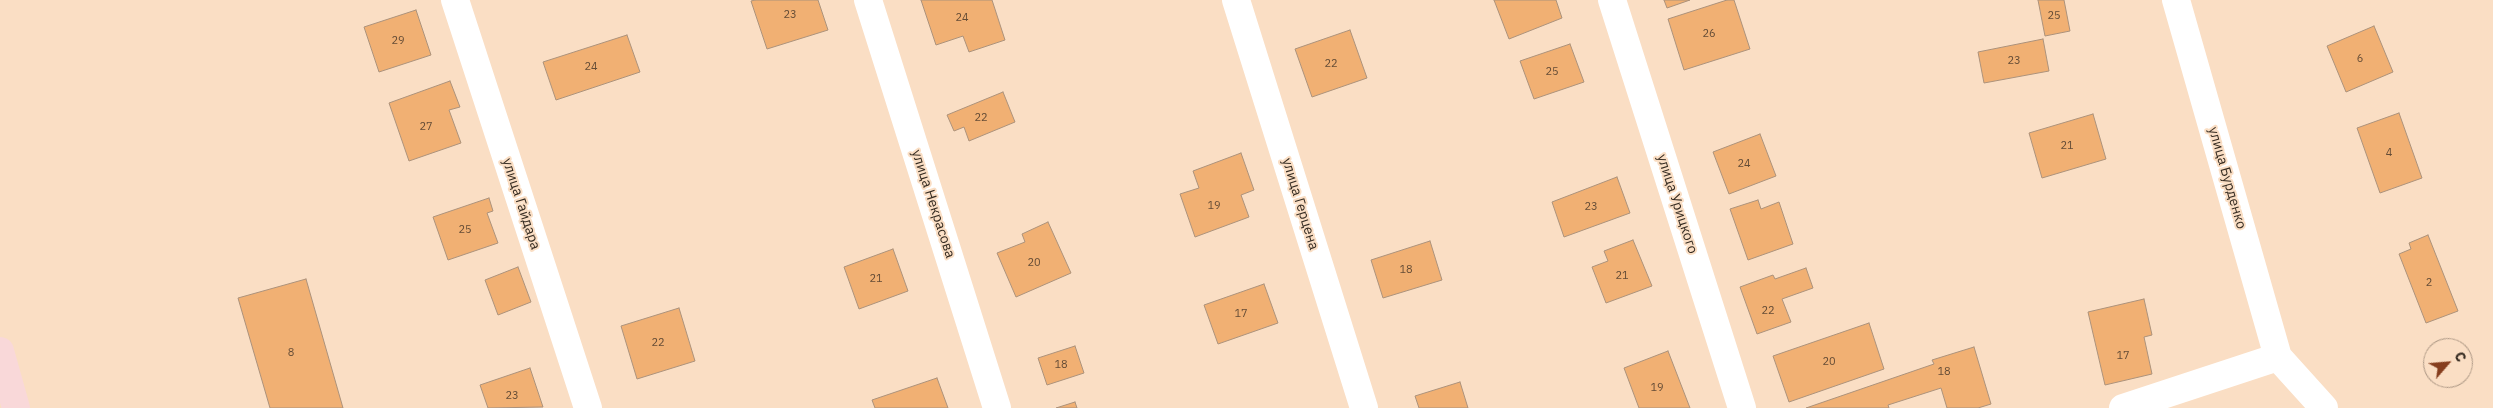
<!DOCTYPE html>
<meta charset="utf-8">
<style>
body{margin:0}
#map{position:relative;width:2493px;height:408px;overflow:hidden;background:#fadec4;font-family:"IBM Plex Sans",sans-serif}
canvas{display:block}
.north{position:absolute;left:2423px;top:338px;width:50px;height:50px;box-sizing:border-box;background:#fadec4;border:1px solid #ab9683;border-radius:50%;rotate:63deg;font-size:14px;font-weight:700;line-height:20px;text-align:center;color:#352b21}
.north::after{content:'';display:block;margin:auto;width:18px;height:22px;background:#863e1e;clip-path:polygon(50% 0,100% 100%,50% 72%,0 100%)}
</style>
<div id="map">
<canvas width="2493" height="408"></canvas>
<div class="north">С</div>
</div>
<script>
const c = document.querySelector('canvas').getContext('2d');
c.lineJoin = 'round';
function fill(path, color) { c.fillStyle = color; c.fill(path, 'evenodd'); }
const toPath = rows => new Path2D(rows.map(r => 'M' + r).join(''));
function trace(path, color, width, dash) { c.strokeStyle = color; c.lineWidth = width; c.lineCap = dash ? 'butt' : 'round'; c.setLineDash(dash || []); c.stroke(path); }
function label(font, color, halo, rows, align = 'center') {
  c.font = font + ' "IBM Plex Sans",sans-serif'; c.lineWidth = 4; c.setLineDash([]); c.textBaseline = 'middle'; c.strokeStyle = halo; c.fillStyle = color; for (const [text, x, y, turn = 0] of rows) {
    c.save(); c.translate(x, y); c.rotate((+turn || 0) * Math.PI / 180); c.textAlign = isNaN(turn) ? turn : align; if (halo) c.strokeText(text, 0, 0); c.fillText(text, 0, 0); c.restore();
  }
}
const building = toPath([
 [755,0,818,0,828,30,767,49,751,1,755,0],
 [921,0,992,0,1005,40,969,52,963,36,936,45,921,0],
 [1494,0,1556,0,1562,18,1509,39,1494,0],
 [1664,0,1690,0,1667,8,1664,0],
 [1727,0,1734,0,1750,49,1684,70,1668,19,1727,0],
 [2038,0,2064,0,2070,31,2045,36,2038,0],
 [416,10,431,55,379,72,364,27,416,10],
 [2374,26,2393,72,2346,92,2327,46,2374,26],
 [1350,30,1367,78,1312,97,1295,49,1350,30],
 [627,35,640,72,556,100,543,62,627,35],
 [2043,39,2049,71,1984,83,1978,52,2043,39],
 [1570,44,1584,82,1534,99,1520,61,1570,44],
 [450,81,460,107,449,110,461,143,409,161,389,103,450,81],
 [1003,92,1015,122,969,141,964,127,954,131,947,115,1003,92],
 [2399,113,2422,178,2380,193,2357,128,2399,113],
 [2093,114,2106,159,2042,178,2029,133,2093,114],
 [1760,134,1776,176,1729,194,1713,152,1760,134],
 [1241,153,1254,190,1241,195,1249,217,1195,237,1180,194,1199,188,1193,171,1241,153],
 [1617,177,1630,213,1564,237,1552,202,1617,177],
 [489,198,493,211,487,213,498,243,448,260,433,217,489,198],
 [1758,200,1761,209,1779,202,1793,244,1748,260,1730,209,1758,200],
 [1048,222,1071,273,1016,297,997,253,1025,242,1022,234,1048,222],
 [2428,235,2458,311,2426,323,2399,254,2411,249,2409,243,2428,235],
 [1633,240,1652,286,1606,303,1592,267,1608,261,1604,251,1633,240],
 [1430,241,1442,280,1383,298,1371,260,1430,241],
 [893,249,908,291,859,309,844,267,893,249],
 [518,267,531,302,498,315,485,280,518,267],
 [1806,268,1813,288,1782,299,1791,322,1757,334,1740,287,1773,275,1775,279,1806,268],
 [306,279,343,408,270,408,238,298,306,279],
 [1264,284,1278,323,1218,344,1204,305,1264,284],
 [2144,299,2152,335,2144,337,2152,374,2105,385,2088,312,2144,299],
 [679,308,695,361,637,379,621,326,679,308],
 [1869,323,1884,369,1789,402,1773,356,1869,323],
 [1075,346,1084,373,1047,385,1038,358,1075,346],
 [1974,347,1991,404,1978,408,1947,408,1941,388,1888,405,1889,408,1806,408,1934,364,1932,360,1974,347],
 [1668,351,1690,408,1639,408,1624,368,1668,351],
 [530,368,543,407,488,408,480,385,530,368],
 [937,378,948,408,875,408,872,400,937,378],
 [1460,382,1468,408,1419,408,1415,396,1460,382],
 [1075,402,1077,408,1056,408,1075,402]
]);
const street = toPath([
 [455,0,588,408],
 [868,0,997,408],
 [1236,0,1364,408],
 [1612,0,1742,408],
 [2176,0,2278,357],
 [2123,408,2278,357,2324,408]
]);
const secondary = toPath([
 [0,351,16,408]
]);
const numberNames = [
 ["23",790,15],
 ["25",2054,16],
 ["24",962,18],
 ["26",1709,34],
 ["29",398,41],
 ["6",2360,59],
 ["23",2014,61],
 ["22",1331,64],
 ["24",591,67],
 ["25",1552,72],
 ["22",981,118],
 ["27",426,127],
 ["21",2067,146],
 ["4",2389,153],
 ["24",1744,164],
 ["19",1214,206],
 ["23",1591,207],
 ["25",465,230],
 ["20",1034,263],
 ["18",1406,270],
 ["21",1622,276],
 ["21",876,279],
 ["2",2429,283],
 ["22",1768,311],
 ["17",1241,314],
 ["22",658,343],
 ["8",291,353],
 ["17",2123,356],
 ["20",1829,362],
 ["18",1061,365],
 ["18",1944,372],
 ["19",1657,388],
 ["23",512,396]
];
const streetNames = [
 ["улица Бурденко",2227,178,74],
 ["улица Гайдара",521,204,72],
 ["улица Некрасова",933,204,72],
 ["улица Герцена",1300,204,73],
 ["улица Урицкого",1677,204,72]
];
fill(building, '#f1b073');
trace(building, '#ac927b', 1);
trace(street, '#fff', 28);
trace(secondary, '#f9d8d9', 28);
label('11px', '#644c36', null, numberNames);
label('14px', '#352b21', '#fadec4', streetNames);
</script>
